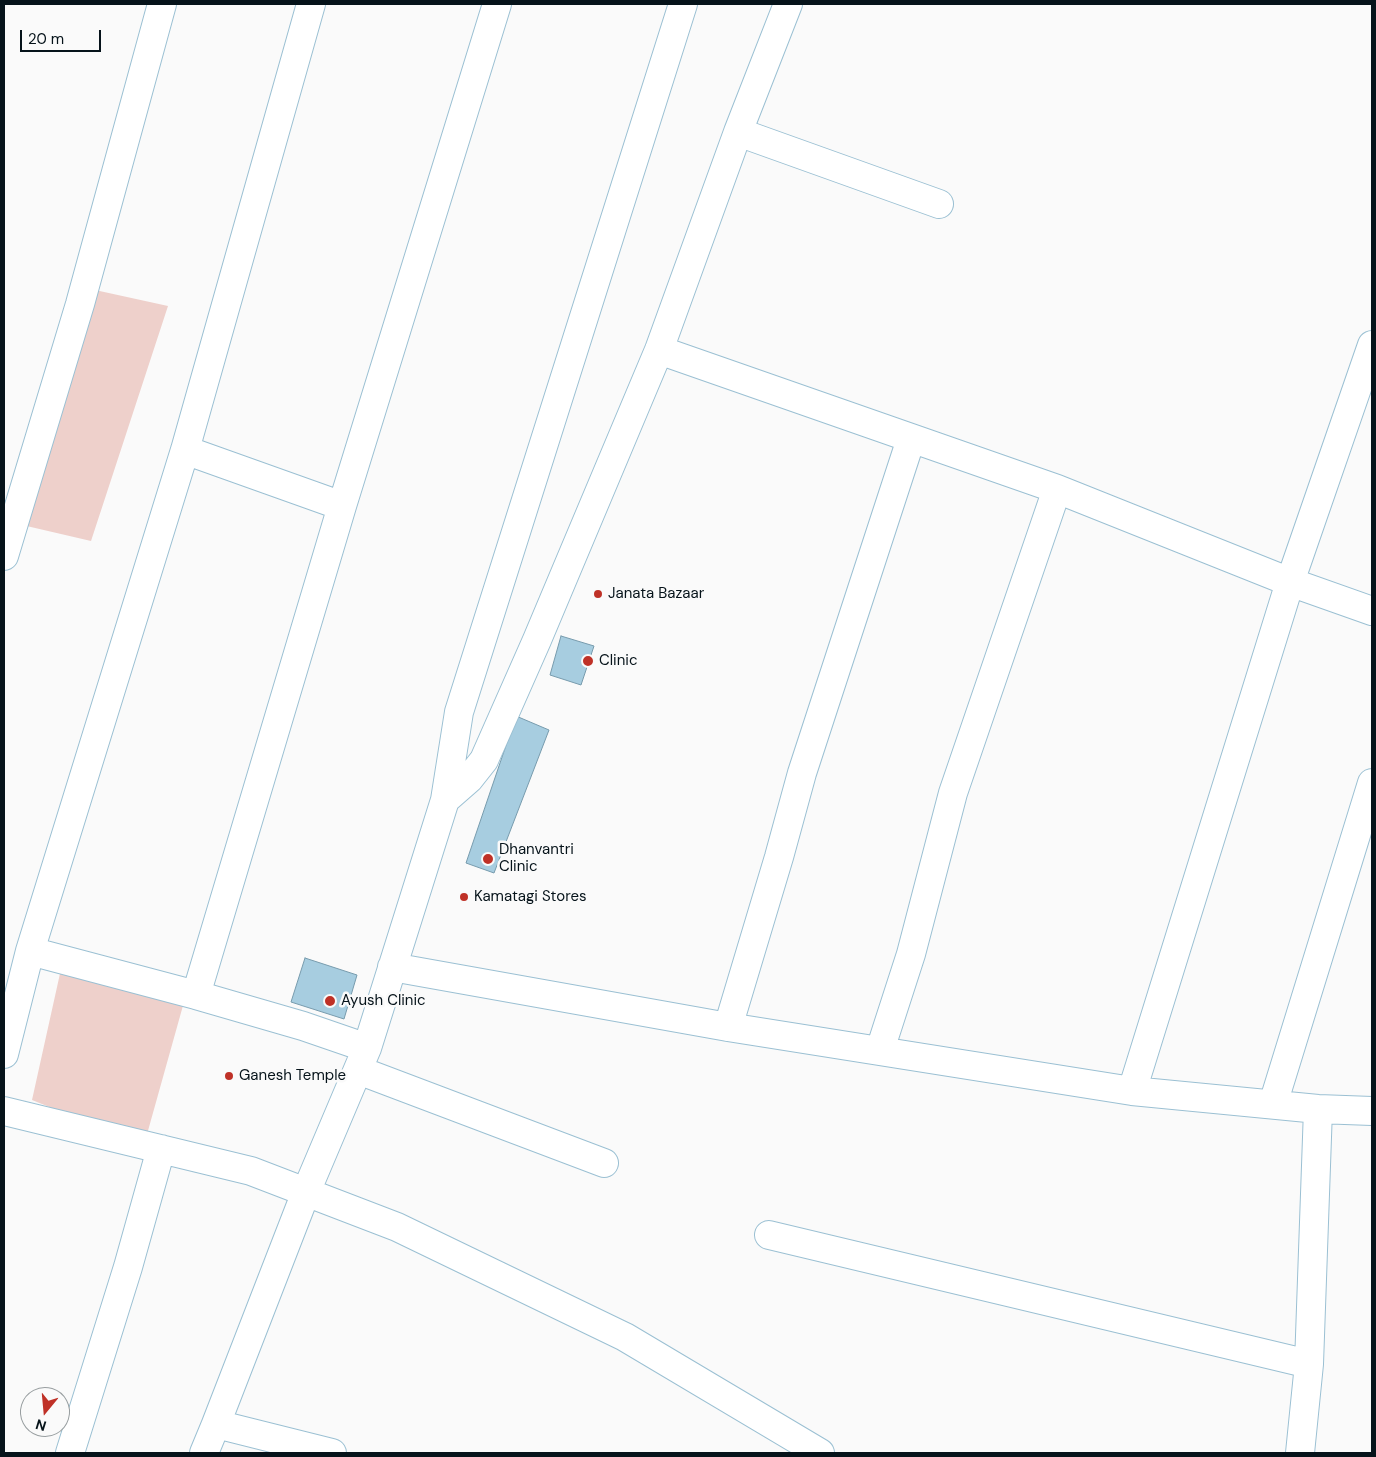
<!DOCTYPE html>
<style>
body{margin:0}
#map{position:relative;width:1376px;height:1457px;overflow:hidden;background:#fafafa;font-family:"DM Sans",sans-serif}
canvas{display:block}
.frame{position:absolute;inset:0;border:5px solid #06131a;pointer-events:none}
.north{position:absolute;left:20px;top:1387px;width:50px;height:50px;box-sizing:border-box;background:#fafafa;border:1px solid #989ea0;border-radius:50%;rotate:197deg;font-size:14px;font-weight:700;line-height:20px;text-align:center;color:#06131a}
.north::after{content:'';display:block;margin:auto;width:18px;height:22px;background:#bf3127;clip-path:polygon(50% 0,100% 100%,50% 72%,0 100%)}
.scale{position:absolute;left:20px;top:30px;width:81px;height:22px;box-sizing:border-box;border:2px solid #06131a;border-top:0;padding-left:6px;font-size:15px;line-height:18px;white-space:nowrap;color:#06131a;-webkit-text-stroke:4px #fafafa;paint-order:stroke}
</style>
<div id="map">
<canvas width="1376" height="1457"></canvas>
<div class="frame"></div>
<div class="north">N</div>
<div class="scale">20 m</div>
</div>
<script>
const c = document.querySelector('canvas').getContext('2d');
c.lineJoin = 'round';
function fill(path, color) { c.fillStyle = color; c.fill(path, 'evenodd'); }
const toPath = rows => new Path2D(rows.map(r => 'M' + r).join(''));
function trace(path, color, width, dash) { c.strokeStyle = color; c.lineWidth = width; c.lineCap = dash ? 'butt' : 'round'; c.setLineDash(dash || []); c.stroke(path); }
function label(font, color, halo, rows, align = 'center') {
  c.font = font + ' "DM Sans",sans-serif'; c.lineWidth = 5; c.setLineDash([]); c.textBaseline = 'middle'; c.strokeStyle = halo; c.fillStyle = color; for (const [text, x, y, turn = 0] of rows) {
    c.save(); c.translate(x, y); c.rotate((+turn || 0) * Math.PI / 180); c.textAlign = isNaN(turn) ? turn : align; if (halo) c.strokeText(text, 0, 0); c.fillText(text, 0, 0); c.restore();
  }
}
const green = toPath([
 [95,290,168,306,91,541,18,524],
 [61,969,184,1002,144,1145,32,1100]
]);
const building = toPath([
 [561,636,594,646,581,685,550,675,561,636],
 [516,716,549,730,494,873,466,863,516,716],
 [305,958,357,975,344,1019,291,1002,305,958]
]);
const minor = toPath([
 [738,132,939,204],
 [659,350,1057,489,1290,582,1372,611],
 [185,450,342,506],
 [4,556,80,304,162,4],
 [445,800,469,779,484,760,537,640,659,350,738,132,788,4],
 [30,951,196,995,342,506,497,4],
 [392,967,728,1027,1132,1091,1318,1109,1372,1111],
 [196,995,303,1026,367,1048],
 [728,1027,779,857,802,773,911,439],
 [880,1050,911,954,953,793,1057,489],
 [4,1054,30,951,185,450,311,4],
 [358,1070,604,1163],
 [1132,1091,1290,582,1372,345],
 [1273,1104,1372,783],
 [4,1111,251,1171,397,1227,625,1337,820,1453],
 [769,1235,1309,1364],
 [70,1453,128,1267,161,1149],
 [204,1453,216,1424],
 [332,1453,216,1424,306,1192,367,1048,445,800,459,712,683,4],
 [1300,1453,1309,1364,1318,1109]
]);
const markers = [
 [598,594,5,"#bf3127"],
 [588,661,6,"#bf3127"],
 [488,859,6,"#bf3127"],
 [464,897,5,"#bf3127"],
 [330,1001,6,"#bf3127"],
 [229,1076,5,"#bf3127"]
];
const poiNames = [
 ["Janata Bazaar",608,594],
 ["Clinic",599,661],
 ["Dhanvantri",499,850],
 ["Clinic",499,867],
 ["Kamatagi Stores",474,897],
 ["Ayush Clinic",341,1001],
 ["Ganesh Temple",239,1076]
];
fill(green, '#eed0cb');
fill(building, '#a7cde0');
trace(building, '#779bad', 1);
trace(minor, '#9bc0d3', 30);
trace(minor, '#fff', 28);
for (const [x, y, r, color] of markers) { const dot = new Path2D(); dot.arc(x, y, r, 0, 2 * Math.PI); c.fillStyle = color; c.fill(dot); trace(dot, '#fafafa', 2); }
label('15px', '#06131a', '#fafafa', poiNames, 'left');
</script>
